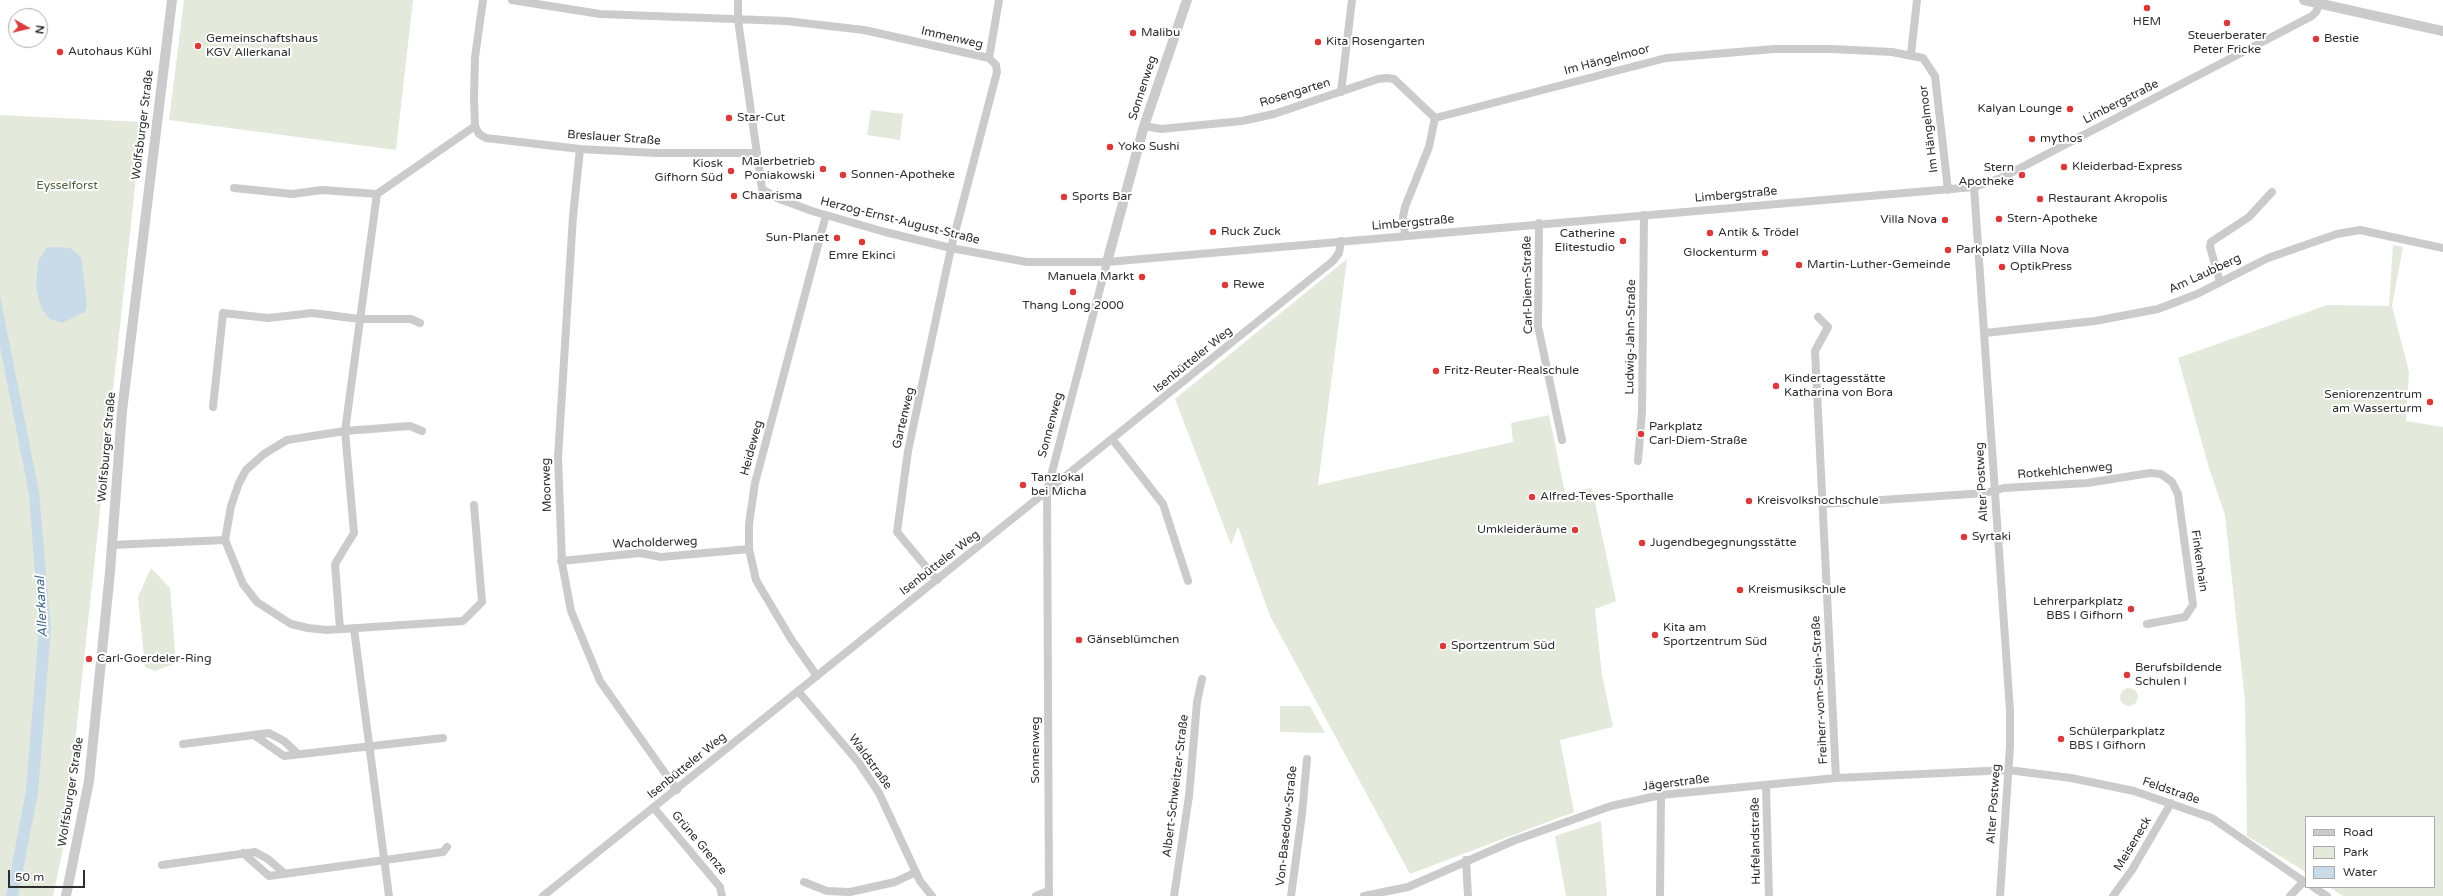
<!DOCTYPE html>
<meta charset="utf-8">
<style>
body{margin:0}
#map{position:relative;width:2443px;height:896px;overflow:hidden;background:#fff;font-family:"Varela Round",sans-serif}
canvas{display:block}
.legend{position:absolute;left:2305px;top:816px;width:130px;height:72px;box-sizing:border-box;background:#fff;border:1px solid #ababab;margin:0;padding:5px 7px;list-style:none;font-size:12px;color:#2e2e2e}
.legend li{display:flex;align-items:center;gap:8px;height:20px}
.legend b{width:20px;border:1px solid #ababab}
.north{position:absolute;left:8px;top:8px;width:40px;height:40px;box-sizing:border-box;background:#fff;border:1px solid #ababab;border-radius:50%;rotate:98deg;font-size:11px;font-weight:700;line-height:16px;text-align:center;color:#2e2e2e}
.north::after{content:'';display:block;margin:auto;width:14px;height:18px;background:#da3b3a;clip-path:polygon(50% 0,100% 100%,50% 72%,0 100%)}
.scale{position:absolute;left:8px;top:870px;width:77px;height:18px;box-sizing:border-box;border:2px solid #2e2e2e;border-top:0;padding-left:5px;font-size:12px;line-height:14px;white-space:nowrap;color:#2e2e2e;-webkit-text-stroke:3px #fff;paint-order:stroke}
</style>
<div id="map">
<canvas width="2443" height="896"></canvas>
<ul class="legend">
<li><b style="height:5px;background:#cbcbcb"></b>Road</li>
<li><b style="height:11px;background:#e3eadc"></b>Park</li>
<li><b style="height:11px;background:#c9dae9"></b>Water</li>
</ul>
<div class="north">N</div>
<div class="scale">50 m</div>
</div>
<script>
const c = document.querySelector('canvas').getContext('2d');
c.lineJoin = 'round';
function fill(path, color) { c.fillStyle = color; c.fill(path, 'evenodd'); }
const toPath = rows => new Path2D(rows.map(r => 'M' + r).join(''));
function trace(path, color, width, dash) { c.strokeStyle = color; c.lineWidth = width; c.lineCap = dash ? 'butt' : 'round'; c.setLineDash(dash || []); c.stroke(path); }
function label(font, color, halo, rows, align = 'center') {
  c.font = font + ' "Varela Round",sans-serif'; c.lineWidth = 4; c.setLineDash([]); c.textBaseline = 'middle'; c.strokeStyle = halo; c.fillStyle = color; for (const [text, x, y, turn = 0] of rows) {
    c.save(); c.translate(x, y); c.rotate((+turn || 0) * Math.PI / 180); c.textAlign = isNaN(turn) ? turn : align; if (halo) c.strokeText(text, 0, 0); c.fillText(text, 0, 0); c.restore();
  }
}
const green = toPath([
 [184,0,413,0,396,150,169,120],
 [871,110,903,114,900,140,867,135],
 [0,115,142,122,64,844,53,896,0,896],
 [2393,245,2403,247,2392,306,2409,372,2406,421,2443,427,2443,896,2343,896,2329,887,2434,887,2434,817,2306,817,2306,872,2247,836,2245,701,2225,515,2209,468,2178,358,2327,305,2389,306],
 [1347,259,1318,485,1513,442,1511,423,1549,415,1565,493,1592,488,1616,601,1595,609,1602,675,1613,727,1560,740,1574,812,1410,874,1270,616,1238,527,1231,545,1175,399],
 [151,568,170,588,176,663,155,671,145,667,138,597],
 '2120 697a9 9 0 1 1 18 0a9 9 0 1 1-18 0Z',
 [1280,706,1310,706,1325,733,1280,732],
 [1601,821,1607,896,1566,896,1555,836]
]);
const water = toPath([
 [56,247,70,248,81,257,87,303,85,312,62,323,50,319,41,308,36,287,38,262,46,248],
 [0,296,39,492,51,629,38,793,18,896,6,896,26,790,39,628,29,494,0,347]
]);
const minor = toPath([
 [483,0,475,57,474,98,475,126,479,134,486,138,580,149,655,153,757,153],
 [512,0,600,14,786,21,864,30,989,58,996,65,997,72,951,248,908,451,897,532,937,580],
 [738,0,738,20,762,189,777,198,812,211,885,232,951,248,1027,262,1107,262,1974,187,2001,178,2312,16,2316,12,2320,3],
 [1911,54,1917,0],
 [989,58,999,0],
 [1341,92,1352,0],
 [1144,126,1161,129,1242,121,1274,114,1378,79,1387,78,1394,79,1435,118],
 [580,149,573,216,558,457,562,563,571,611,600,681,677,790],
 [1974,187,2010,711,2010,746,2000,896],
 [234,188,292,194,322,190,377,194],
 [1539,223,1538,326,1562,440],
 [1405,235,1403,217,1405,207,1429,147,1435,118,1666,58,1774,49,1832,49,1892,52,1923,58,1935,76,1948,190],
 [2220,282,2210,247,2211,242,2249,217,2272,192],
 [1818,317,1828,327,1815,351,1836,778],
 [1985,333,2095,321,2158,309,2197,294,2268,258,2337,234,2360,230,2443,248],
 [213,407,223,313,268,318,312,313,360,319,411,319,420,323],
 [1113,440,1163,504,1188,581],
 [1638,461,1642,411,1644,215],
 [1822,504,1985,493,2004,488,2087,483,2150,473,2161,474,2172,482,2178,494,2193,605,2185,617,2147,624],
 [474,505,482,602,463,621,327,630,308,628,291,624,257,602,243,584,225,540,231,506,239,483,246,470,264,454,287,440,345,431,377,194,475,126],
 [112,545,225,540],
 [561,561,640,553,661,557,749,549],
 [340,629,335,564,354,533,345,431,410,426,422,431],
 [354,629,389,896],
 [817,676,791,639,756,580,749,549,749,524,755,483,826,215],
 [798,691,859,763,879,793,920,881,932,896],
 [254,735,284,756,443,738],
 [183,744,269,733,284,741,298,754],
 [1766,786,1769,896],
 [654,808,720,887,722,896],
 [243,853,269,876,443,852,447,847],
 [1466,860,1468,896],
 [162,865,255,852,268,859,284,873],
 [804,882,827,891,850,892,895,882,916,872],
 [2313,887,2327,896],
 [543,896,1333,261,1339,253,1341,241],
 [1036,896,1048,891],
 [1049,896,1047,491,1107,262],
 [1174,896,1189,796,1197,702,1202,679],
 [1291,896,1302,814,1307,759],
 [1364,896,1408,887,1513,841,1611,806,1661,795,1836,778,2008,770,2071,778,2134,791,2212,818,2306,883],
 [1660,896,1661,795],
 [2113,896,2132,870,2171,803],
 [2290,896,2304,881]
]);
const tertiary = toPath([
 [2304,0,2443,31],
 [1107,262,1144,126,1187,0],
 [66,896,89,781,110,572,122,411,172,0]
]);
const markers = [
 [2147,8,4,"#da3b3a"],
 [2227,23,4,"#da3b3a"],
 [1133,33,4,"#da3b3a"],
 [2316,39,4,"#da3b3a"],
 [1318,42,4,"#da3b3a"],
 [198,46,4,"#da3b3a"],
 [60,52,4,"#da3b3a"],
 [2070,109,4,"#da3b3a"],
 [729,118,4,"#da3b3a"],
 [2032,139,4,"#da3b3a"],
 [1110,147,4,"#da3b3a"],
 [2064,167,4,"#da3b3a"],
 [823,169,4,"#da3b3a"],
 [731,171,4,"#da3b3a"],
 [843,175,4,"#da3b3a"],
 [2022,175,4,"#da3b3a"],
 [734,196,4,"#da3b3a"],
 [1064,197,4,"#da3b3a"],
 [2040,199,4,"#da3b3a"],
 [1999,219,4,"#da3b3a"],
 [1945,220,4,"#da3b3a"],
 [1213,232,4,"#da3b3a"],
 [1710,233,4,"#da3b3a"],
 [837,238,4,"#da3b3a"],
 [1623,241,4,"#da3b3a"],
 [862,242,4,"#da3b3a"],
 [1948,250,4,"#da3b3a"],
 [1765,253,4,"#da3b3a"],
 [1799,265,4,"#da3b3a"],
 [2002,267,4,"#da3b3a"],
 [1142,277,4,"#da3b3a"],
 [1225,285,4,"#da3b3a"],
 [1073,292,4,"#da3b3a"],
 [1436,371,4,"#da3b3a"],
 [1776,386,4,"#da3b3a"],
 [2430,402,4,"#da3b3a"],
 [1641,434,4,"#da3b3a"],
 [1023,485,4,"#da3b3a"],
 [1532,497,4,"#da3b3a"],
 [1749,501,4,"#da3b3a"],
 [1575,530,4,"#da3b3a"],
 [1964,537,4,"#da3b3a"],
 [1642,543,4,"#da3b3a"],
 [1740,590,4,"#da3b3a"],
 [2131,609,4,"#da3b3a"],
 [1655,635,4,"#da3b3a"],
 [1079,640,4,"#da3b3a"],
 [1443,646,4,"#da3b3a"],
 [89,659,4,"#da3b3a"],
 [2127,675,4,"#da3b3a"],
 [2061,739,4,"#da3b3a"]
];
const poiNames = [
 ["HEM",2147,22,"center"],
 ["Malibu",1141,33],
 ["Steuerberater",2227,36,"center"],
 ["Peter Fricke",2227,50,"center"],
 ["Gemeinschaftshaus",206,39],
 ["KGV Allerkanal",206,53],
 ["Bestie",2324,39],
 ["Kita Rosengarten",1326,42],
 ["Autohaus Kühl",68,52],
 ["Kalyan Lounge",2062,109,"right"],
 ["Star-Cut",737,118],
 ["mythos",2040,139],
 ["Yoko Sushi",1118,147],
 ["Malerbetrieb",815,162,"right"],
 ["Poniakowski",815,176,"right"],
 ["Kiosk",723,164,"right"],
 ["Gifhorn Süd",723,178,"right"],
 ["Kleiderbad-Express",2072,167],
 ["Stern",2014,168,"right"],
 ["Apotheke",2014,182,"right"],
 ["Sonnen-Apotheke",851,175],
 ["Chaarisma",742,196],
 ["Sports Bar",1072,197],
 ["Restaurant Akropolis",2048,199],
 ["Stern-Apotheke",2007,219],
 ["Villa Nova",1937,220,"right"],
 ["Ruck Zuck",1221,232],
 ["Antik & Trödel",1718,233],
 ["Catherine",1615,234,"right"],
 ["Elitestudio",1615,248,"right"],
 ["Sun-Planet",829,238,"right"],
 ["Parkplatz Villa Nova",1956,250],
 ["Glockenturm",1757,253,"right"],
 ["Emre Ekinci",862,256,"center"],
 ["Martin-Luther-Gemeinde",1807,265],
 ["OptikPress",2010,267],
 ["Manuela Markt",1134,277,"right"],
 ["Rewe",1233,285],
 ["Thang Long 2000",1073,306,"center"],
 ["Fritz-Reuter-Realschule",1444,371],
 ["Kindertagesstätte",1784,379],
 ["Katharina von Bora",1784,393],
 ["Seniorenzentrum",2422,395,"right"],
 ["am Wasserturm",2422,409,"right"],
 ["Parkplatz",1649,427],
 ["Carl-Diem-Straße",1649,441],
 ["Tanzlokal",1031,478],
 ["bei Micha",1031,492],
 ["Alfred-Teves-Sporthalle",1540,497],
 ["Kreisvolkshochschule",1757,501],
 ["Umkleideräume",1567,530,"right"],
 ["Syrtaki",1972,537],
 ["Jugendbegegnungsstätte",1650,543],
 ["Kreismusikschule",1748,590],
 ["Lehrerparkplatz",2123,602,"right"],
 ["BBS I Gifhorn",2123,616,"right"],
 ["Kita am",1663,628],
 ["Sportzentrum Süd",1663,642],
 ["Gänseblümchen",1087,640],
 ["Sportzentrum Süd",1451,646],
 ["Carl-Goerdeler-Ring",97,659],
 ["Berufsbildende",2135,668],
 ["Schulen I",2135,682],
 ["Schülerparkplatz",2069,732],
 ["BBS I Gifhorn",2069,746]
];
const streetNames = [
 ["Immenweg",952,38,13],
 ["Im Hängelmoor",1607,60,-15],
 ["Sonnenweg",1143,88,-72],
 ["Rosengarten",1295,93,-17],
 ["Limbergstraße",2121,102,-27],
 ["Wolfsburger Straße",143,125,-83],
 ["Im Hängelmoor",1929,129,-97],
 ["Breslauer Straße",614,138,4],
 ["Limbergstraße",1736,195,-5],
 ["Herzog-Ernst-August-Straße",900,221,14],
 ["Limbergstraße",1413,223,-5],
 ["Am Laubberg",2205,274,-25],
 ["Carl-Diem-Straße",1528,285,-91],
 ["Ludwig-Jahn-Straße",1631,337,-89],
 ["Isenbütteler Weg",1193,360,-39],
 ["Gartenweg",904,418,-77],
 ["Sonnenweg",1051,425,-75],
 ["Wolfsburger Straße",107,447,-85],
 ["Heideweg",752,448,-75],
 ["Rotkehlchenweg",2065,471,-5],
 ["Alter Postweg",1982,482,-93],
 ["Moorweg",547,485,-92],
 ["Wacholderweg",655,543,-2],
 ["Finkenhain",2199,561,82],
 ["Isenbütteler Weg",940,563,-38],
 ["Freiherr-vom-Stein-Straße",1820,690,-93],
 ["Sonnenweg",1036,750,-90],
 ["Waldstraße",870,762,54],
 ["Isenbütteler Weg",687,766,-39],
 ["Jägerstraße",1676,783,-7],
 ["Albert-Schweitzer-Straße",1176,786,-83],
 ["Feldstraße",2171,791,19],
 ["Wolfsburger Straße",71,792,-81],
 ["Alter Postweg",1994,804,-86],
 ["Von-Basedow-Straße",1287,826,-84],
 ["Hufelandstraße",1756,841,-91],
 ["Grüne Grenze",699,843,50],
 ["Meiseneck",2133,844,-59]
];
const parkNames = [
 ["Eysselforst",67,186]
];
const waterNames = [
 ["Allerkanal",42,607,-93]
];
fill(green, '#e3eadc');
fill(water, '#c9dae9');
trace(minor, '#cbcbcb', 8);
trace(tertiary, '#cbcbcb', 10);
for (const [x, y, r, color] of markers) { const dot = new Path2D(); dot.arc(x, y, r, 0, 2 * Math.PI); c.fillStyle = color; c.fill(dot); trace(dot, '#fff', 1.5); }
label('12px', '#2e2e2e', '#fff', poiNames, 'left');
label('12px', '#2e2e2e', '#fff', streetNames);
label('12px', '#4e663e', '#fff', parkNames);
label('italic 13px', '#41688a', '#fff', waterNames);
</script>
